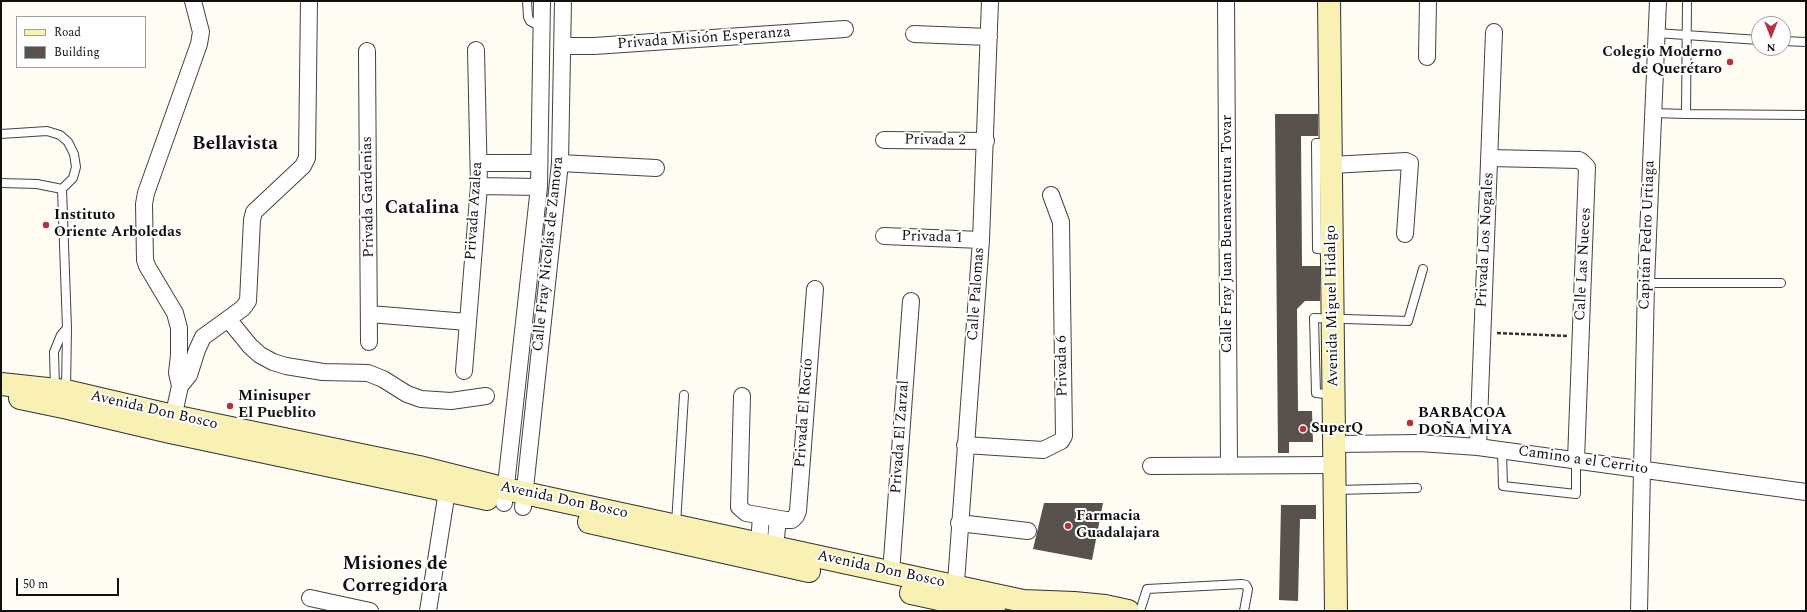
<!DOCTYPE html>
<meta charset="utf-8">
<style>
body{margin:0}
#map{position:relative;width:1807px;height:612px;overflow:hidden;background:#fefcf3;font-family:Spectral,serif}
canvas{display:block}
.frame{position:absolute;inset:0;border:2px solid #101010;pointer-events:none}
.legend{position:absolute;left:16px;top:16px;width:130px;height:52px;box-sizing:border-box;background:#fff;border:1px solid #9f9f9f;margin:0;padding:5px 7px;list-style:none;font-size:12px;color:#101010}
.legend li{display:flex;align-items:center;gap:8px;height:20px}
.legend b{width:20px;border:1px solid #9f9f9f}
.north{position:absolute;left:1751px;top:16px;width:40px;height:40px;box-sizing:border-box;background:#fff;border:1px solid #9f9f9f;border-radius:50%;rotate:180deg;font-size:11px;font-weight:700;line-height:16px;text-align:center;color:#101010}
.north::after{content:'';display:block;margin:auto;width:14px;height:18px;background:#b6313a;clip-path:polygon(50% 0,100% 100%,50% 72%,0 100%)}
.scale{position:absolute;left:16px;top:578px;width:103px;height:18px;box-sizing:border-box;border:2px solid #101010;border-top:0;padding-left:5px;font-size:12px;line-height:14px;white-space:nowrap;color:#101010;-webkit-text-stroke:3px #fff;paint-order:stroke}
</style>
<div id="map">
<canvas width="1807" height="612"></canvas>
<div class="frame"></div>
<ul class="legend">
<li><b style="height:5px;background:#f9f0b4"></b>Road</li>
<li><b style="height:11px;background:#58514d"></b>Building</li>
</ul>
<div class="north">N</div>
<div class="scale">50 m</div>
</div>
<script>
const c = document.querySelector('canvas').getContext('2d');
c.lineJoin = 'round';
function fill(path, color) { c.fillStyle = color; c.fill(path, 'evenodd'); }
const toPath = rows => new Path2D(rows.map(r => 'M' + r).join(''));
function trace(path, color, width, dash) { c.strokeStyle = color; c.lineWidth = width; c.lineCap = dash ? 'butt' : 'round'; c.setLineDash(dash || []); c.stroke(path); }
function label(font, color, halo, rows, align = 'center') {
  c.font = font + ' Spectral,serif'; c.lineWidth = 4; c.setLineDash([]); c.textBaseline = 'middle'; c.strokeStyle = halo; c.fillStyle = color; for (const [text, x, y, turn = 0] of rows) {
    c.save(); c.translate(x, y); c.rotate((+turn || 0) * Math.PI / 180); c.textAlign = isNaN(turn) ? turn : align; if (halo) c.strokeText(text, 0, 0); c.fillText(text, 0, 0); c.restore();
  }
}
const building = toPath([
 [1275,114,1318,114,1318,136,1301,136,1302,266,1320,266,1320,301,1305,301,1297,309,1298,411,1312,411,1313,442,1289,442,1289,453,1278,453],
 [1044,503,1103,503,1092,560,1033,549],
 [1281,505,1316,505,1316,519,1300,519,1298,601,1279,600]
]);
const path = toPath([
 [1497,333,1568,336]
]);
const lane = toPath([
 [527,1,528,17,530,21,541,27],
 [1656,33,1759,40],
 [1783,41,1806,42],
 [1653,113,1686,114,1687,1],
 [1686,114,1806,115],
 [1,134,47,131,60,135,68,142,74,154,76,167,73,178,62,189],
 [1330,143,1316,143,1317,249,1332,250],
 [1,183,37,184,62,189],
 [62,189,67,328,66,390],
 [1646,283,1781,283],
 [55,389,54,352,61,335,67,328],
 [1333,395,1316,393,1314,318,1408,321,1423,269],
 [1502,451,1503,486,1576,494,1576,460],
 [1336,490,1417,488],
 [676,524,684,395],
 [1140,611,1147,589,1242,584,1246,585,1248,589,1244,611]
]);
const street = toPath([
 [1226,1,1229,466],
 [914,34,989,37],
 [563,46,594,46,845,29],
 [367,51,369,342],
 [1427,57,1428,1],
 [884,140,986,141],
 [1490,158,1579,160,1582,162,1587,167,1576,460],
 [479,163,539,163],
 [560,163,656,168],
 [1331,165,1406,161,1410,163,1405,234],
 [479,186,539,187],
 [884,236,981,240],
 [370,314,467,322],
 [228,319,243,308,248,301,252,220,254,212,303,166,307,158,309,1],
 [464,371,479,186,476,50],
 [180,386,189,375,197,350,203,337,228,319,250,346,260,355,273,362,286,366,323,372,368,373,383,379,407,394,421,399,451,401,486,396],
 [742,396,739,507,746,513,786,520,792,520,796,516,798,511,815,289],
 [171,427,180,386,177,373,179,355,179,328,175,313,147,266,145,260,144,204,146,193,199,44,201,32,193,1],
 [1335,444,1419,443,1478,447,1806,492],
 [965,445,1043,450,1061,441,1064,436,1061,222,1051,195],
 [1478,447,1494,32],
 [1151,466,1335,465],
 [504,503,539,187,542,1],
 [523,507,560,163,563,1],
 [959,523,1028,531],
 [759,544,761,516],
 [775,547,778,519],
 [891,573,911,301],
 [955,596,981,240,990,1],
 [310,598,370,611],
 [428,611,447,491],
 [1639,611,1646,283,1658,1]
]);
const secondary = toPath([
 [1329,1,1336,611],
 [1,384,66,391,173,416,419,467,506,489,1023,601,1074,603,1105,606,1128,611],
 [20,398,68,408,170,432,487,499],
 [589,522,809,571],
 [911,593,994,611]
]);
const markers = [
 [1730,62,4,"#b6313a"],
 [46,225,4,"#b6313a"],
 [230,406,4,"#b6313a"],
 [1410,423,4,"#b6313a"],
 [1303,429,4,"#b6313a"],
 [1068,526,4,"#b6313a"]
];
const streetNames = [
 ["Privada Misión Esperanza",704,39,-4],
 ["Privada 2",935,141,1],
 ["Privada Gardenias",369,197,-91],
 ["Privada Azalea",475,211,-86],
 ["Calle Fray Juan Buenaventura Tovar",1228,234,-90],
 ["Capitán Pedro Urtiaga",1648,235,-88],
 ["Privada 1",932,238,2],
 ["Privada Los Nogales",1486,240,-87],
 ["Calle Fray Nicolás de Zamora",549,254,-84],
 ["Calle Las Nueces",1584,264,-87],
 ["Calle Palomas",977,294,-86],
 ["Avenida Miguel Hidalgo",1333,306,-91],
 ["Privada 6",1063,366,-91],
 ["Avenida Don Bosco",154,411,13],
 ["Privada El Rocío",805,413,-86],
 ["Privada El Zarzal",901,437,-86],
 ["Camino a el Cerrito",1583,461,8],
 ["Avenida Don Bosco",564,501,12],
 ["Avenida Don Bosco",881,570,12]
];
const poiNames = [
 ["Colegio Moderno",1722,53,"right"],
 ["de Querétaro",1722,70,"right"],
 ["Instituto",54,216],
 ["Oriente Arboledas",54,233],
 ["Minisuper",238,397],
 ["El Pueblito",238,414],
 ["BARBACOA",1418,414],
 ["DOÑA MIYA",1418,431],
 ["SuperQ",1311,429],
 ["Farmacia",1076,517],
 ["Guadalajara",1076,534]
];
const districtNames = [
 ["Bellavista",235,145],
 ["Catalina",422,209],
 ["Misiones de",395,565],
 ["Corregidora",395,587]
];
fill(building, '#58514d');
trace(lane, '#434343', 10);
trace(street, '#434343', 18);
trace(secondary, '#323232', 24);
trace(path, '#323232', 2.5, [4, 2]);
trace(lane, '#fff', 8);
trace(street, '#fff', 16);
trace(secondary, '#f9f0b4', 22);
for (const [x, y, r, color] of markers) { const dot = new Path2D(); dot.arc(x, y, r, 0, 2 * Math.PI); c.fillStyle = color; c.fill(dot); trace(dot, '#fff', 1.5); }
label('15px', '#101010', '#fff', streetNames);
label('bold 15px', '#101010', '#fff', poiNames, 'left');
label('bold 19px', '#101010', '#fff', districtNames);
</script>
